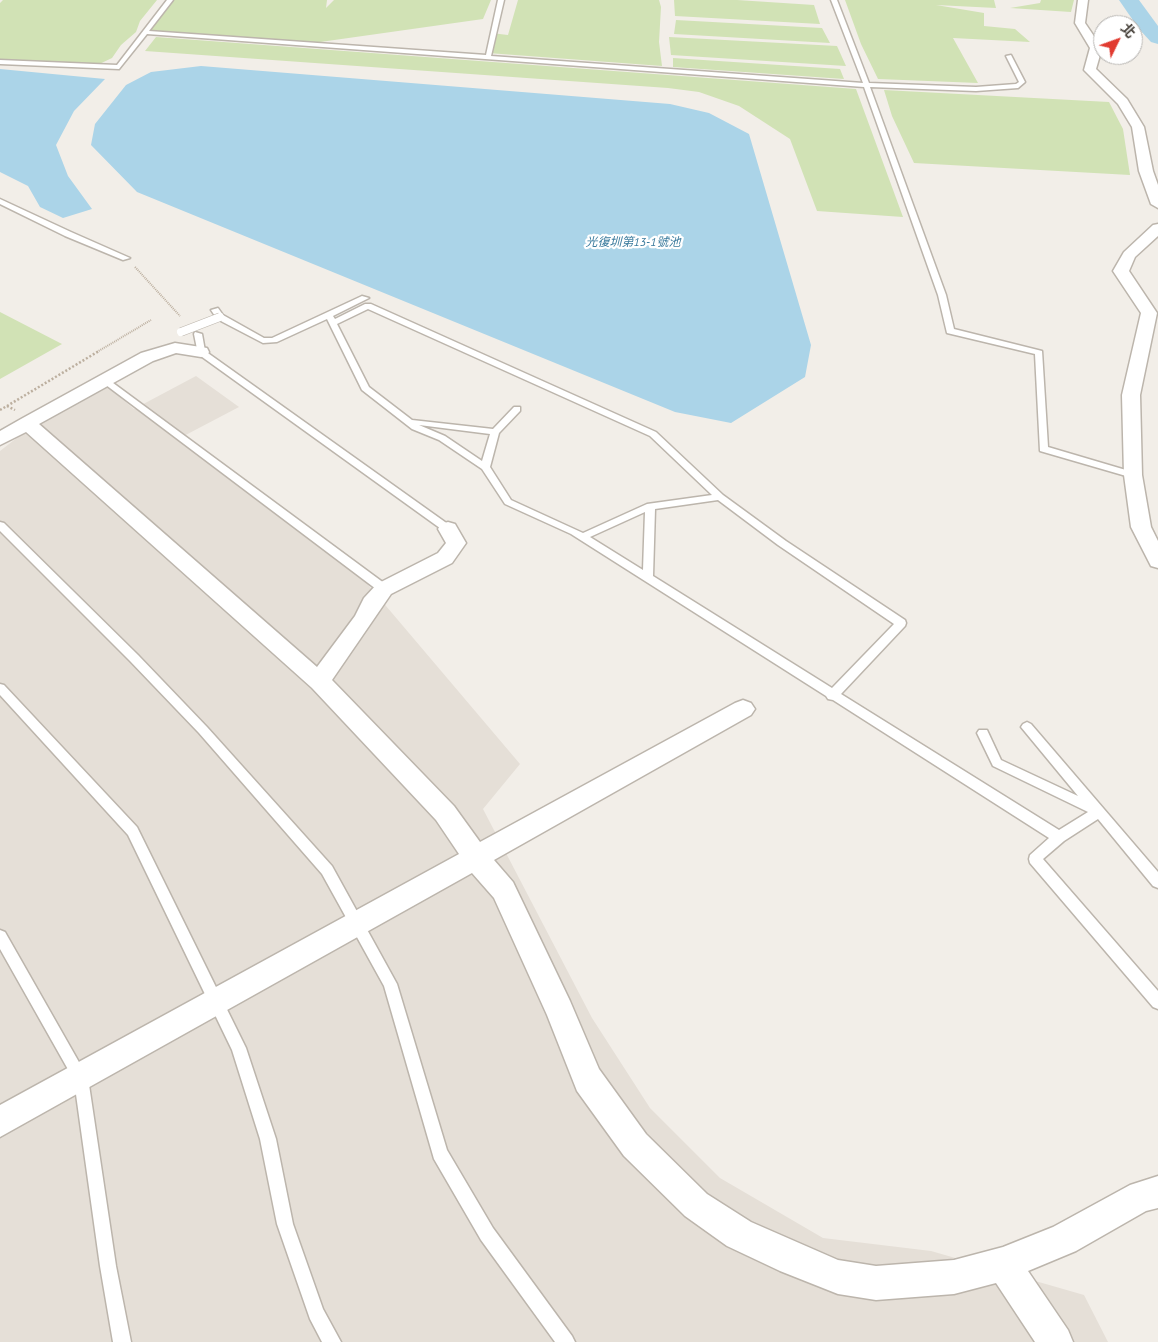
<!DOCTYPE html>
<meta charset="utf-8">
<style>
body{margin:0}
#map{position:relative;width:1158px;height:1342px;overflow:hidden;background:#f2eee8;font-family:"PT Sans","Noto Sans TC",sans-serif}
canvas{display:block}
.north{position:absolute;left:1093px;top:15px;width:50px;height:50px;box-sizing:border-box;background:#fff;border:1px solid #b4b2af;border-radius:50%;rotate:48deg;font-size:14px;font-weight:700;line-height:20px;text-align:center;color:#443e37}
.north::after{content:'';display:block;margin:auto;width:18px;height:22px;background:#e13b30;clip-path:polygon(50% 0,100% 100%,50% 72%,0 100%)}
</style>
<div id="map">
<canvas width="1158" height="1342"></canvas>
<div class="north">北</div>
</div>
<script>
const c = document.querySelector('canvas').getContext('2d');
c.lineJoin = 'round';
function fill(path, color) { c.fillStyle = color; c.fill(path, 'evenodd'); }
const toPath = rows => new Path2D(rows.map(r => 'M' + r).join(''));
function trace(path, color, width, dash) { c.strokeStyle = color; c.lineWidth = width; c.lineCap = dash ? 'butt' : 'round'; c.setLineDash(dash || []); c.stroke(path); }
function label(font, color, halo, rows, align = 'center') {
  c.font = font + ' "PT Sans","Noto Sans TC",sans-serif'; c.lineWidth = 4.5; c.setLineDash([]); c.textBaseline = 'middle'; c.strokeStyle = halo; c.fillStyle = color; for (const [text, x, y, turn = 0] of rows) {
    c.save(); c.translate(x, y); c.rotate((+turn || 0) * Math.PI / 180); c.textAlign = isNaN(turn) ? turn : align; if (halo) c.strokeText(text, 0, 0); c.fillText(text, 0, 0); c.restore();
  }
}
const residential = toPath([
 [196,376,239,407,178,439,364,580,520,764,483,809,592,1018,650,1108,720,1178,823,1238,931,1251,1084,1295,1108,1342,0,1342,0,451,27,430,108,387,134,409]
]);
const green = toPath([
 [3,0,157,0,140,21,136,32,121,45,112,58,93,67,0,62,0,3],
 [171,0,327,0,326,8,334,0,491,0,483,19,306,44,145,32],
 [518,0,659,0,661,7,659,42,662,66,488,53,491,33,508,35],
 [674,0,737,0,814,5,820,24,675,16],
 [845,0,994,0,996,8,936,5,984,13,984,26,1015,29,1030,42,953,38,978,83,878,79,861,44],
 [1041,0,1074,0,1071,12,1010,8,1040,3],
 [676,20,822,28,830,43,674,34],
 [156,37,856,89,903,217,817,211,790,139,739,106,699,92,668,88,145,51],
 [669,37,837,46,846,66,671,55],
 [673,58,840,69,844,79,673,67],
 [884,90,1109,102,1123,129,1130,175,914,163,892,116],
 [0,312,62,344,0,379]
]);
const water = toPath([
 [201,66,670,104,709,113,749,134,811,345,805,377,731,423,675,412,137,192,91,145,95,124,126,85,151,72],
 [0,69,105,79,74,111,56,145,68,176,92,209,63,218,40,207,28,186,0,172]
]);
const river = toPath([
 [1119,0,1139,0,1158,26,1158,44,1151,42,1139,29,1119,0]
]);
const pathFar1 = toPath([
 [135,267,180,316],
 [97,352,151,320]
]);
const path = toPath([
 [7,406,99,351],
 [0,410,7,406,15,410]
]);
const service = toPath([
 [167,0,173,0,149,31,486,55,498,0,504,0,491,56,863,83,831,0,837,0,869,83,976,87,1016,84,1019,82,1006,56,1011,55,1025,82,1018,88,976,91,870,87,946,295,954,329,1042,351,1048,447,1136,473,1138,475,1133,478,1040,451,1035,354,947,333,938,295,864,87,147,34,119,69,0,64,0,60,117,65,167,0],
 [0,199,71,232,130,258,123,260,65,236,0,204,0,199],
 [362,296,369,298,333,316,335,319,365,304,371,304,656,432,723,495,786,541,905,620,906,623,905,626,841,694,1059,830,1088,812,993,766,977,733,979,730,987,730,1001,760,1078,796,1021,727,1023,724,1027,722,1031,724,1158,872,1158,888,1153,886,1098,819,1064,841,1043,859,1158,991,1158,1009,1153,1007,1030,863,1029,859,1030,855,1049,838,833,700,828,699,826,696,571,534,505,504,482,469,439,440,412,429,362,390,327,319,277,342,263,343,217,319,211,310,218,308,223,315,264,338,272,338,362,296],
 [368,309,650,436,712,495,647,504,583,533,511,500,490,467,499,433,520,411,520,407,514,407,493,429,412,420,369,387,337,324,368,309],
 [419,425,490,434,482,461,445,436,419,425],
 [718,500,778,545,894,624,832,688,653,576,655,509,718,500],
 [645,512,643,570,590,537,645,512],
 [195,332,202,334,205,351,452,527,453,529,452,531,444,531,198,354,194,334,195,332],
 [105,377,388,586,389,589,388,592,380,592,102,382,102,378,105,377],
 [0,522,4,523,138,655,207,727,332,866,397,984,447,1150,493,1228,572,1336,575,1342,555,1342,481,1240,434,1159,384,986,322,874,199,733,130,661,0,531,0,522],
 [0,684,4,685,137,827,246,1048,276,1139,293,1224,323,1309,341,1342,322,1342,310,1319,277,1224,260,1139,232,1050,128,835,0,695,0,684],
 [0,930,5,932,88,1078,116,1266,131,1342,113,1342,100,1266,74,1080,0,949,0,930]
]);
const minor = toPath([
 [1078,0,1088,0,1085,23,1102,48,1096,69,1127,99,1144,127,1153,171,1158,185,1158,208,1151,204,1139,171,1132,127,1118,104,1084,70,1090,48,1075,23,1078,0],
 [1158,224,1158,236,1135,257,1129,271,1157,313,1140,395,1142,475,1151,527,1158,541,1158,568,1151,566,1131,527,1124,475,1122,395,1141,313,1113,271,1124,252,1153,225,1158,224],
 [175,343,207,348,209,352,207,356,201,357,176,353,153,361,39,424,317,667,355,616,364,598,377,584,438,553,446,543,438,529,441,524,448,522,455,524,466,543,452,563,391,594,332,680,454,806,480,842,735,703,743,700,751,703,755,709,751,715,494,860,513,882,570,1001,599,1069,646,1134,707,1194,751,1222,838,1260,876,1266,954,1260,1003,1247,1053,1227,1130,1185,1158,1176,1158,1208,1146,1211,1076,1251,1028,1271,1068,1330,1073,1342,1035,1342,996,1283,954,1294,876,1300,838,1294,780,1271,727,1246,685,1216,624,1156,577,1091,547,1015,494,898,472,873,0,1137,0,1105,459,854,436,820,312,688,26,432,0,445,0,431,21,419,141,353,175,343]
]);
const serviceBridge = toPath([
 [181,332,220,317]
]);
const farWaternames = [
 ["光復圳第13-1號池",633,243]
];
fill(residential, '#e5dfd7');
fill(green, '#d1e2b5');
fill(water, '#abd4e8');
fill(river, '#abd4e8');
trace(service, '#bcb5ac', 3);
trace(minor, '#bcb5ac', 3);
trace(pathFar1, '#bcaf9f', 2, [1, 1]);
trace(path, '#bcaf9f', 2.5, [2, 2]);
fill(service, '#fff');
fill(minor, '#fff');
trace(serviceBridge, '#bcb5ac', 9, []);
trace(serviceBridge, '#fff', 8);
label('italic 12px', '#3b7b9d', '#fff', farWaternames);
</script>
